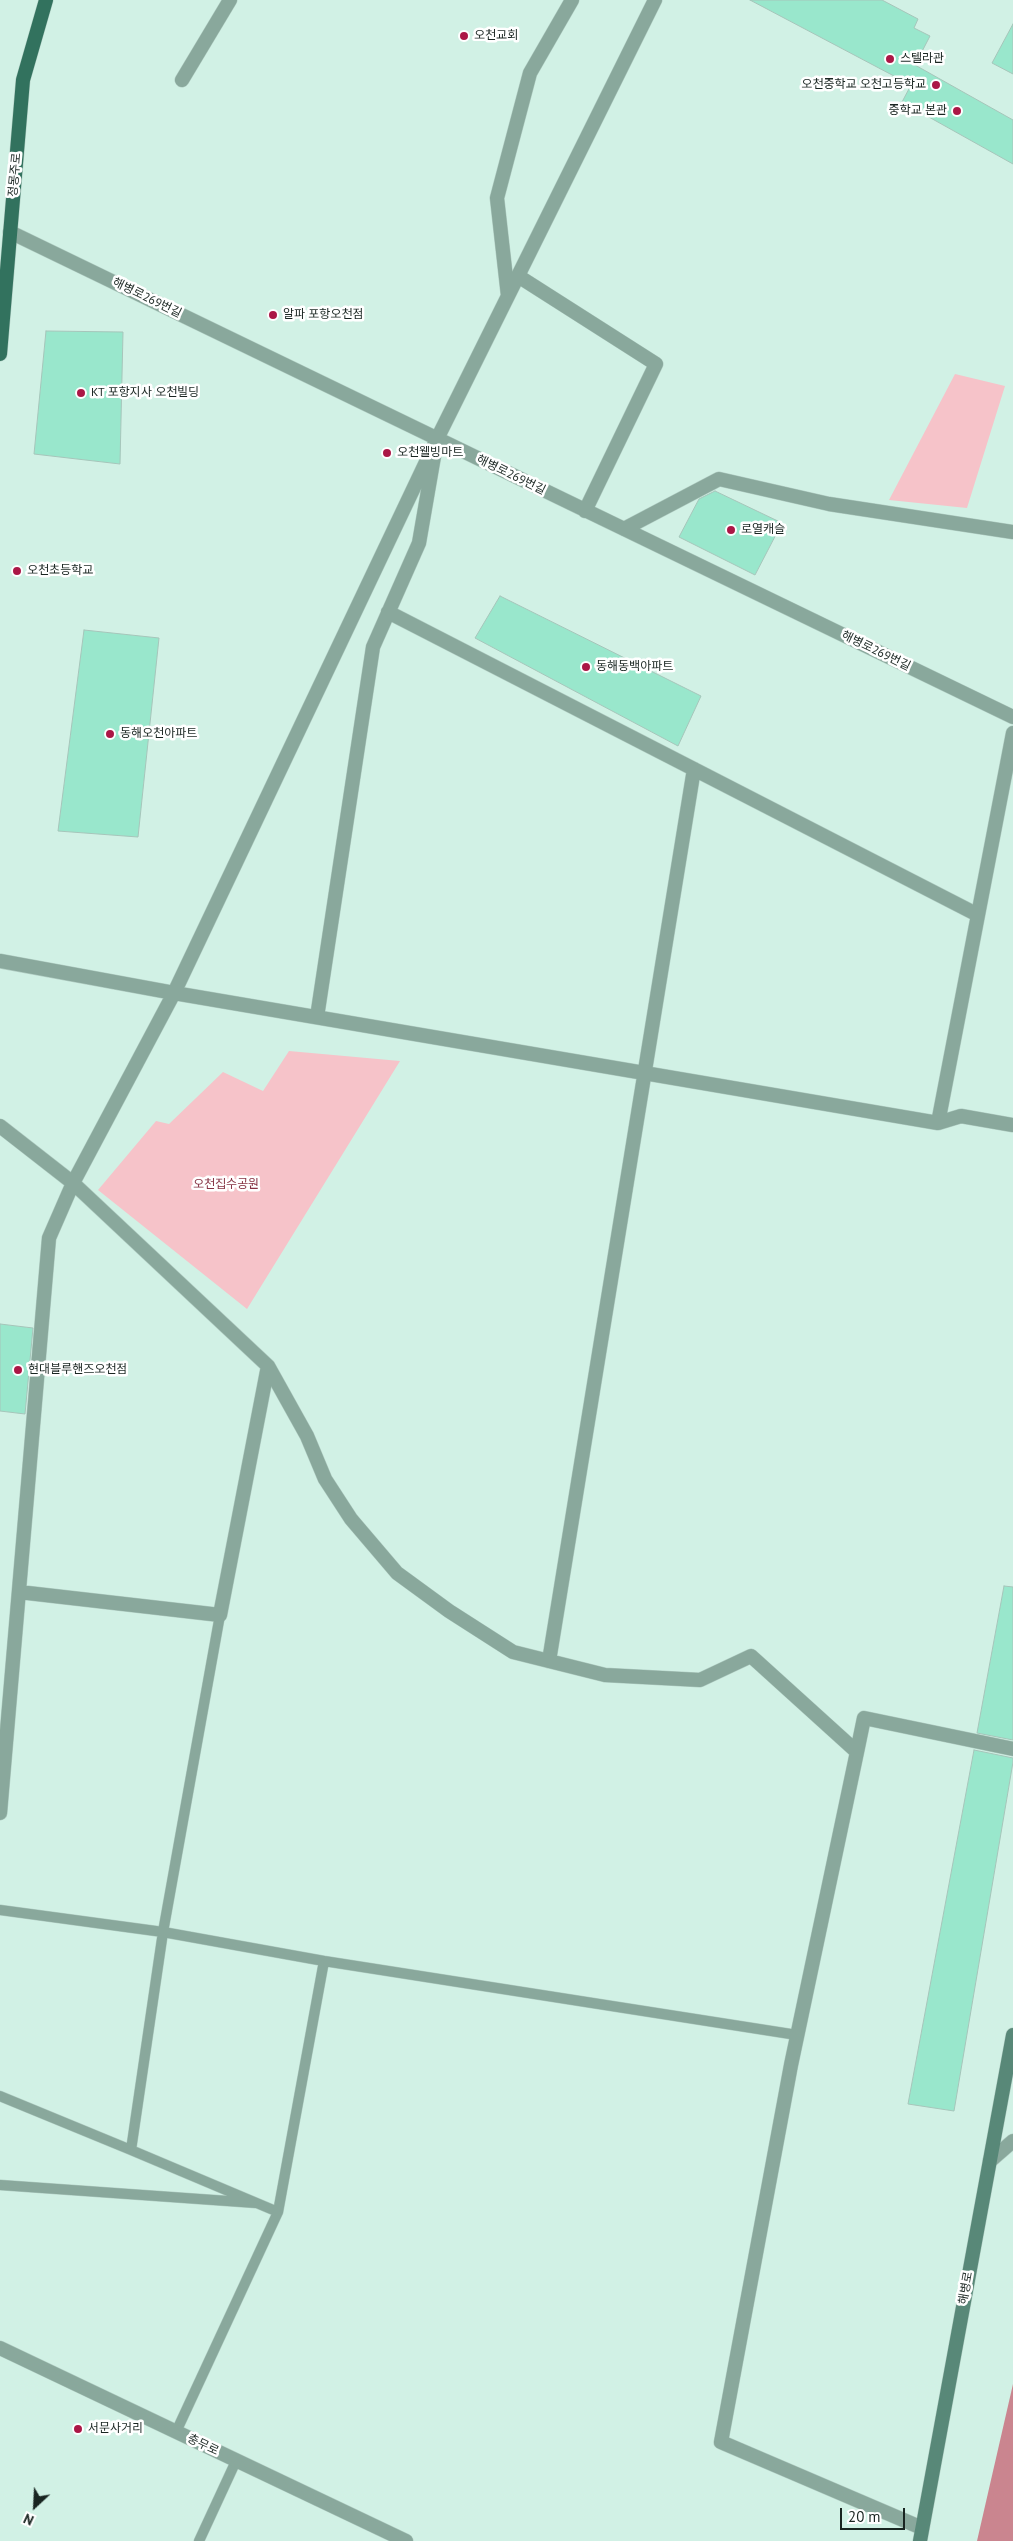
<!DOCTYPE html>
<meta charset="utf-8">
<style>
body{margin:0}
#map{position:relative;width:1013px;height:2541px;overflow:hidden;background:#d1f1e5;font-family:"PT Sans",sans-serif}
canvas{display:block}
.north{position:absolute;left:10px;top:2481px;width:50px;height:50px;-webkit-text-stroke:4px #fff;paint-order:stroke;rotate:205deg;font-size:14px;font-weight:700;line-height:20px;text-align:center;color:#192521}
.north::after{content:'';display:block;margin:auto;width:18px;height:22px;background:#192521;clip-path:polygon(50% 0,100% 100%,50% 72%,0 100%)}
.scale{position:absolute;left:840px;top:2508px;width:65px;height:22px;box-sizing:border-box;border:2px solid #192521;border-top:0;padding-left:6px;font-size:15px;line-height:18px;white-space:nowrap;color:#192521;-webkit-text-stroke:4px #fff;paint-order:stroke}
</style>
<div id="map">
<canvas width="1013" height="2541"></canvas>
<div class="north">N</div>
<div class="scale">20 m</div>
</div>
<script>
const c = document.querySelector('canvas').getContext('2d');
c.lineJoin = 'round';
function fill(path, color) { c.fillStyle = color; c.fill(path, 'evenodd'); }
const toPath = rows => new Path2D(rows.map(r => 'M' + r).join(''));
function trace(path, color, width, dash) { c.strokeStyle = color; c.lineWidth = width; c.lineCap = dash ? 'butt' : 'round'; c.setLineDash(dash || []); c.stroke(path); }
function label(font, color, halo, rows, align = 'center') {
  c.font = font + ' "PT Sans","Noto Sans KR",sans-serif'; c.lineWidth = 5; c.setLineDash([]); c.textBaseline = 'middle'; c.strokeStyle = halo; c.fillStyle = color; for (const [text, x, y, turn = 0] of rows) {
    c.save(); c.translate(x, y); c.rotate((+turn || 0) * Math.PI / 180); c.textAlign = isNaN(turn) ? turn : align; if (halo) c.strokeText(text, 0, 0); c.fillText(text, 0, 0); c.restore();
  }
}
const green = toPath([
 [955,374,1005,386,967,508,889,500],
 [289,1051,400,1061,247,1309,98,1190,156,1121,169,1124,223,1072,263,1091]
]);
const water = toPath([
 [1013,2384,1013,2541,977,2541]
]);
const building = toPath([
 [750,0,882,0,918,19,914,28,930,36,915,65,1013,120,1013,164,902,102,911,85,750,0],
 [1013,24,1013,74,992,63,1013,24],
 [46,331,123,332,120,464,34,454,46,331],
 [715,491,782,523,755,575,679,537,699,499,715,491],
 [500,596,701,696,678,746,475,638,500,596],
 [84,630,159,638,138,837,58,831,84,630],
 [0,1324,33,1328,25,1414,0,1411,0,1324],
 [1004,1586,1013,1587,1013,1740,977,1733,1004,1586],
 [974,1750,1013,1758,1013,1762,954,2111,908,2104,974,1750]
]);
const service = toPath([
 [0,1910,163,1932,324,1961,797,2035],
 [0,2096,131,2150,163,1932,220,1615],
 [131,2150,278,2212],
 [0,2185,256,2203],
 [176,2432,278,2212,324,1961],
 [199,2541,236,2461]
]);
const minor = toPath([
 [182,80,230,0],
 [10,232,1013,717],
 [518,276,656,364,585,511],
 [508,296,497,198,530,73,572,0],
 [437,439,655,0],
 [624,529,719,479,829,504,1013,532],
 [388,612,978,915],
 [0,961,174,993,437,439,419,543,373,647,317,1017],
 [938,1123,961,1116,1013,1125],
 [0,1126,73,1183,174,993,938,1123,1013,733],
 [19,1592,220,1615,268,1366],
 [549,1661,694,769],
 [857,1752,864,1718,1013,1749],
 [0,1813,49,1238,73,1183,268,1366,307,1436,325,1479,351,1519,397,1573,449,1611,513,1652,605,1675,700,1680,751,1656,857,1752,791,2065,721,2442,922,2528],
 [990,2161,1013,2141]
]);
const tertiary = toPath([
 [0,2348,406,2541]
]);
const secondary = toPath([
 [920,2541,1013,2035]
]);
const primary = toPath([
 [0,354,23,80,46,0]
]);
const markers = [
 [464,36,5,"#ab1746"],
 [890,59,5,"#ab1746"],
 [936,85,5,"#ab1746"],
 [957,111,5,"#ab1746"],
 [273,315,5,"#ab1746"],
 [81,393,5,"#ab1746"],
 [387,453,5,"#ab1746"],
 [731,530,5,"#ab1746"],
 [17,571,5,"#ab1746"],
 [586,667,5,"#ab1746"],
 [110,734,5,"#ab1746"],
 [18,1370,5,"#ab1746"],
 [78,2429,5,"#ab1746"]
];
const poiNames = [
 ["오천교회",474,36],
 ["스텔라관",900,59],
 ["오천중학교 오천고등학교",926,85,"right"],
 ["중학교 본관",947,111,"right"],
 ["알파 포항오천점",283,315],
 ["KT 포항지사 오천빌딩",91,393],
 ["오천웰빙마트",397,453],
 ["로열캐슬",741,530],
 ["오천초등학교",27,571],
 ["동해동백아파트",596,667],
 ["동해오천아파트",120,734],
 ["현대블루핸즈오천점",28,1370],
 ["서문사거리",88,2429]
];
const streetNames = [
 ["정몽주로",15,175,-85],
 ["해병로269번길",147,298,26],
 ["해병로269번길",511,475,26],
 ["해병로269번길",876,651,26],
 ["해병로",966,2288,-80],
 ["충무로",203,2445,25]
];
const parkNames = [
 ["오천집수공원",226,1185]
];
fill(green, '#f6c3c9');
fill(water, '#ca858f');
fill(building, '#99e7cc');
trace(building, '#a6c5ba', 1);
trace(service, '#b0ccc2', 11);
trace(minor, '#b0ccc2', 15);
trace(tertiary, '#b0ccc2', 15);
trace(secondary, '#b0ccc2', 15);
trace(primary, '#b0ccc2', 15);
trace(service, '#89a89c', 10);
trace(minor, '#89a89c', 14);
trace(tertiary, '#89a89c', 14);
trace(secondary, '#588878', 14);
trace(primary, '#32725e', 14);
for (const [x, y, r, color] of markers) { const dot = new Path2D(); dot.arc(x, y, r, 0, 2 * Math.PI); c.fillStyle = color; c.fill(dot); trace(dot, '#fff', 2); }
label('12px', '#192521', '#fff', poiNames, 'left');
label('12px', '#192521', '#fff', streetNames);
label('12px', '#863243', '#fff', parkNames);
</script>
